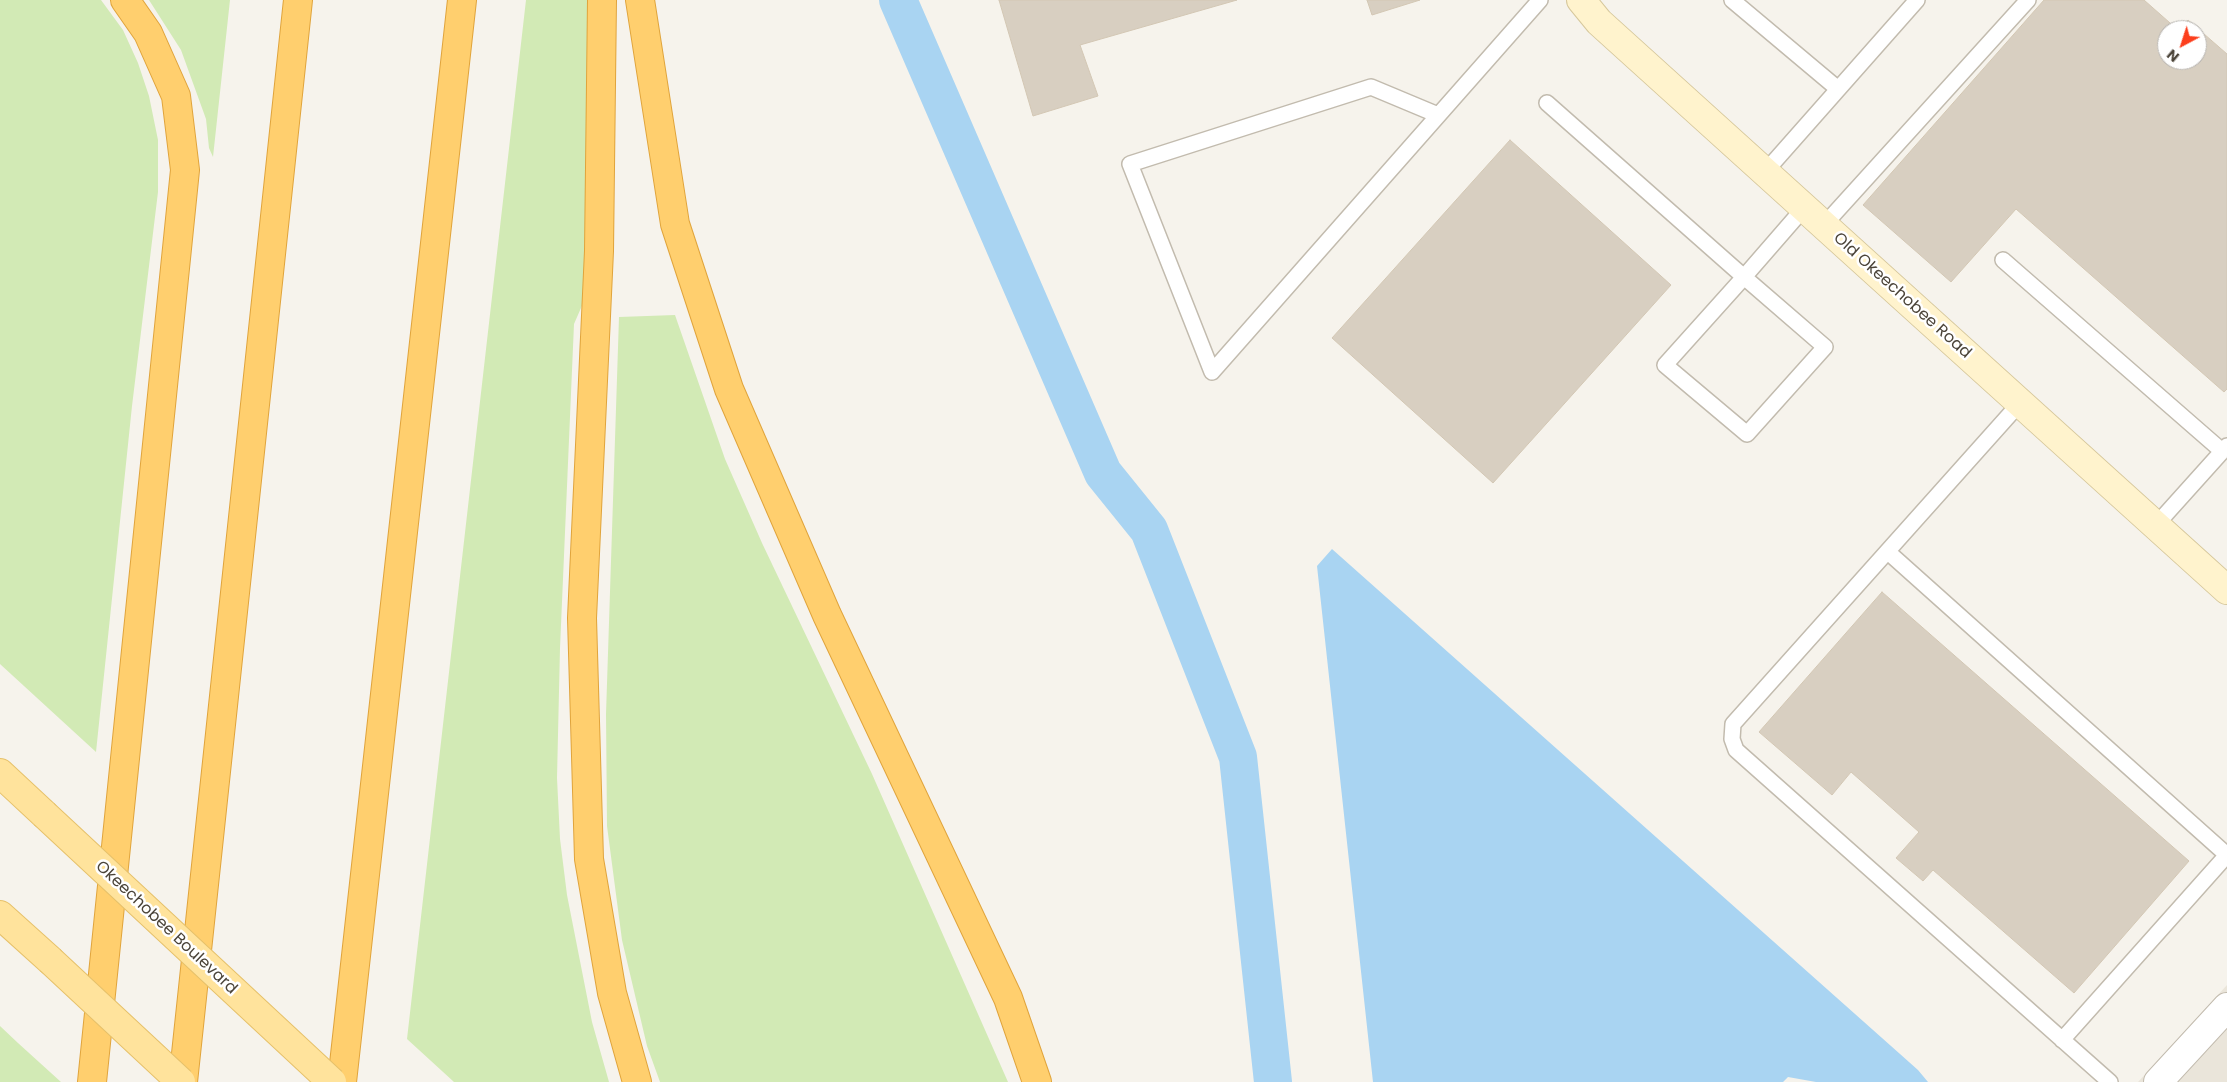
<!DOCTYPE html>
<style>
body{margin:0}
#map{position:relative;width:2227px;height:1082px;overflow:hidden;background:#f6f3ec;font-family:Poppins,sans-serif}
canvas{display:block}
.north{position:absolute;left:2157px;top:20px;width:50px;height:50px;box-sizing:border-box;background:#fff;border:1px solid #b7b4b0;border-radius:50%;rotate:220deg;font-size:14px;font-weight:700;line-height:20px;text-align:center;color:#4b4439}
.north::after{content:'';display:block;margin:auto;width:18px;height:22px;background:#fc3f1d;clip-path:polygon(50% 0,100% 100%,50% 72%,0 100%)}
</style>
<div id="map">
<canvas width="2227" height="1082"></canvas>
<div class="north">N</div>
</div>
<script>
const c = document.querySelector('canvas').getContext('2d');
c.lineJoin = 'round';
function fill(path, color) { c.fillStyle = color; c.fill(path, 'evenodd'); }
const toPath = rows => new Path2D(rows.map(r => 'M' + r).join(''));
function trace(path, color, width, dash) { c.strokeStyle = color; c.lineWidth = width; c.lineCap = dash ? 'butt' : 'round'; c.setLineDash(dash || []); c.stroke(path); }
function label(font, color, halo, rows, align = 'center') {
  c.font = font + ' Poppins,sans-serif'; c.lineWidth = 5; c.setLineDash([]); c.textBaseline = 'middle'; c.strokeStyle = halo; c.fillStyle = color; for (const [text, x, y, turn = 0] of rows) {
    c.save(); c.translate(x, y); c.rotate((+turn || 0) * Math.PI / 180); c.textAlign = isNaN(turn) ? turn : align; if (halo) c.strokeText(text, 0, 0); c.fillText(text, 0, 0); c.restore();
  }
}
const residential = toPath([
 [2227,985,2227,1082,2138,1082]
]);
const green = toPath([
 [0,0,101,0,123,30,138,63,149,96,158,140,158,192,132,406,96,752,0,664],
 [149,0,230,0,213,157,209,148,206,119,181,50],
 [526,0,591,0,584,301,574,324,560,648,557,778,560,839,567,895,592,1022,609,1082,454,1082,407,1039],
 [675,315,725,459,762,543,872,774,1008,1082,660,1082,647,1046,622,940,607,826,606,714,619,317],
 [0,1026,18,1043,61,1082,0,1082]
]);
const water = toPath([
 [1332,549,1918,1070,1928,1082,1816,1082,1788,1077,1783,1082,1373,1082,1317,566]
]);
const canal = toPath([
 [898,0,1103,473,1149,530,1238,757,1273,1082]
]);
const building = toPath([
 [999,0,1237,0,1080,45,1098,96,1033,116,999,0],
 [1367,0,1420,0,1372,15,1367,0],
 [2044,0,2144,0,2178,30,2167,30,2167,60,2197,60,2197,30,2179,30,2188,20,2227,54,2227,389,2224,392,2016,209,1951,282,1863,205,2044,0],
 [1510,140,1671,285,1493,483,1332,338,1510,140],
 [1882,592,2189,861,2074,993,1933,870,1923,881,1896,858,1919,832,1851,772,1832,795,1759,732,1882,592]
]);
const lane = toPath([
 [1732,0,1838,89],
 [1547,103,1744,277,1825,347,1747,434,1665,365,1744,277,1804,208],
 [1438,115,1371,87,1130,164,1212,372,1540,0],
 [1765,172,1917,0],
 [1824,225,2028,0],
 [2003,260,2222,451],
 [2020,403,1733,724,1732,739,1736,750,2110,1082],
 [2156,525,2227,446],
 [1888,552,2227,855],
 [2062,1040,2227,855]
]);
const street = toPath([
 [2158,1082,2227,1007]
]);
const secondary = toPath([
 [1581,0,1599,22,2227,590]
]);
const primary = toPath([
 [0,773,44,814],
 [0,915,50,960]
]);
const highway = toPath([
 [602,0,599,251,582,618,589,859,612,993,637,1082],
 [640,0,675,224,729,389,827,615,1008,998,1037,1082],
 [92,1082,185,170,176,96,148,33,125,0],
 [183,1082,298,0],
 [342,1082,462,0]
]);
const primaryBridge = toPath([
 [44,814,332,1082],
 [50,960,181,1082]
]);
const streetNames = [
 ["Old Okeechobee Road",1902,296,42],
 ["Okeechobee Boulevard",166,928,43]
];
fill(residential, '#eae5da');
fill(green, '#d2eab5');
fill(water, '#a9d4f2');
trace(canal, '#a9d4f2', 38);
fill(building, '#d8cfc1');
trace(building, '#d3c7b4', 1);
trace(lane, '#c2bbae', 18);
trace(street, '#c2bbae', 30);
trace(secondary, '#d6c79b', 30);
trace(primary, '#e6c16a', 30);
trace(highway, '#e0a43c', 30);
trace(lane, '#fff', 15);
trace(street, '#fff', 28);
trace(secondary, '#fff3cd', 28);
trace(primary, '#ffe39c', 28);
trace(highway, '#ffcf6e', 28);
trace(primaryBridge, '#e6c16a', 30, []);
trace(primaryBridge, '#ffe39c', 28);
label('16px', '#4b4439', '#fff', streetNames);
</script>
